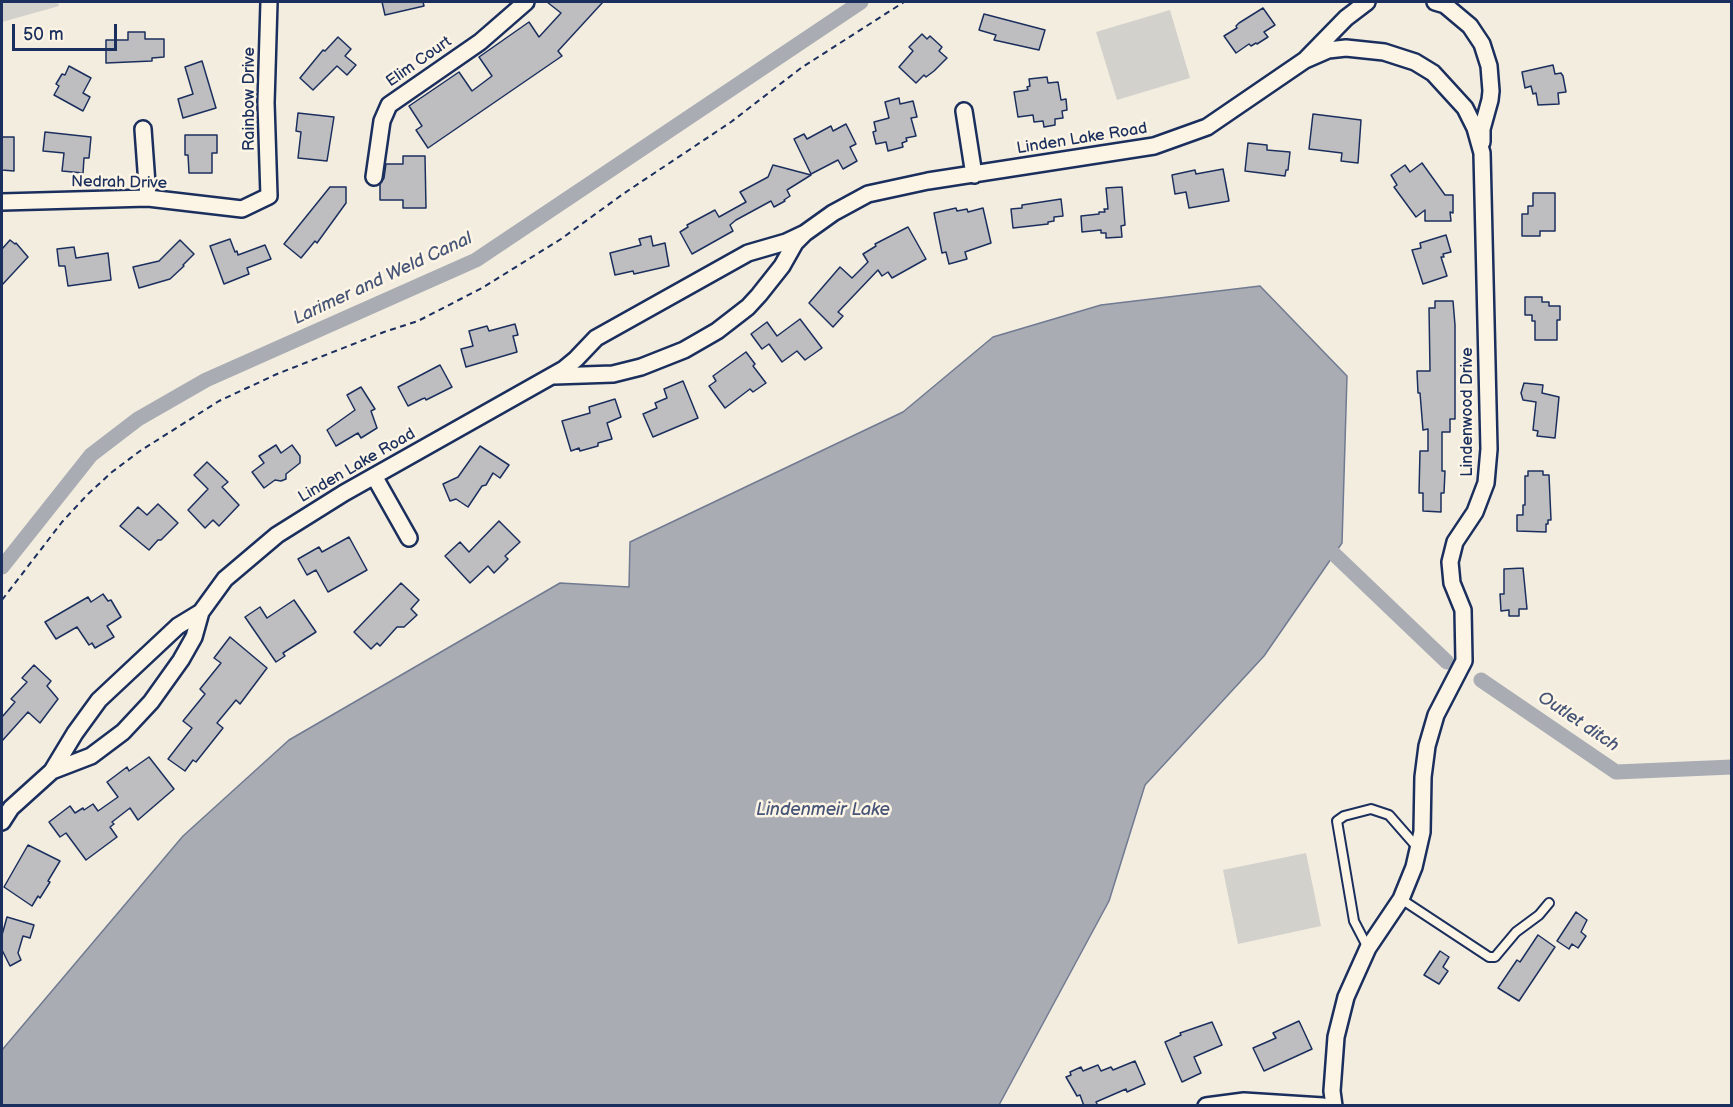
<!DOCTYPE html>
<style>
body{margin:0}
#map{position:relative;width:1733px;height:1107px;overflow:hidden;background:#f3ede0;font-family:"Balsamiq Sans",sans-serif}
canvas{display:block}
.frame{position:absolute;inset:0;border:3px solid #1b2f5e;pointer-events:none}
.scale{position:absolute;left:12px;top:24px;width:105px;height:27px;box-sizing:border-box;border:3px solid #1b2f5e;border-top:0;padding-left:8px;font-size:18px;line-height:21px;white-space:nowrap;color:#1b2f5e;-webkit-text-stroke:4px #fcf5e5;paint-order:stroke}
</style>
<div id="map">
<canvas width="1733" height="1107"></canvas>
<div class="frame"></div>
<div class="scale">50 m</div>
</div>
<script>
const c = document.querySelector('canvas').getContext('2d');
c.lineJoin = 'round';
function fill(path, color) { c.fillStyle = color; c.fill(path, 'evenodd'); }
const toPath = rows => new Path2D(rows.map(r => 'M' + r).join(''));
function trace(path, color, width, dash) { c.strokeStyle = color; c.lineWidth = width; c.lineCap = dash ? 'butt' : 'round'; c.setLineDash(dash || []); c.stroke(path); }
function label(font, color, halo, rows, align = 'center') {
  c.font = font + ' "Balsamiq Sans",sans-serif'; c.lineWidth = 5; c.setLineDash([]); c.textBaseline = 'middle'; c.strokeStyle = halo; c.fillStyle = color; for (const [text, x, y, turn = 0] of rows) {
    c.save(); c.translate(x, y); c.rotate((+turn || 0) * Math.PI / 180); c.textAlign = isNaN(turn) ? turn : align; if (halo) c.strokeText(text, 0, 0); c.fillText(text, 0, 0); c.restore();
  }
}
const green = toPath([
 [2,2,58,2,59,6,2,22],
 [1170,10,1190,78,1117,100,1096,32],
 [1306,853,1321,926,1238,944,1223,870]
]);
const water = toPath([
 [1260,286,1347,376,1342,543,1264,656,1145,785,1109,901,999,1105,2,1105,2,1050,183,836,289,740,560,583,629,587,630,542,903,412,993,337,1101,305,1260,286]
]);
const canal = toPath([
 [1334,554,1447,662],
 [2,567,91,455,138,419,206,380,476,260,861,2],
 [1481,680,1616,772,1732,767]
]);
const building = toPath([
 [382,2,423,2,424,6,385,15,382,2],
 [547,2,603,2,558,51,562,56,428,148,416,130,422,126,409,106,459,72,472,91,492,76,479,57,529,22,539,37,561,13,547,2],
 [1263,8,1275,25,1264,32,1268,37,1257,44,1256,43,1251,46,1249,44,1236,53,1224,36,1237,28,1236,26,1239,23,1263,8],
 [984,14,1045,30,1039,50,994,40,996,35,979,30,984,14],
 [128,32,145,32,145,39,164,39,164,57,152,58,152,61,106,63,106,40,128,40,128,32],
 [922,34,927,39,930,36,942,47,939,51,947,58,934,71,926,77,924,75,916,83,899,67,913,51,909,47,922,34],
 [338,37,351,49,345,56,356,65,347,75,337,66,313,90,300,78,323,50,325,51,338,37],
 [202,61,216,108,183,118,178,99,193,94,185,67,202,61],
 [1553,65,1555,74,1561,73,1563,76,1566,92,1558,93,1559,104,1538,105,1536,93,1533,94,1531,86,1525,88,1522,72,1553,65],
 [69,66,91,78,83,93,90,97,83,111,54,95,59,86,56,84,62,74,65,75,69,66],
 [1047,77,1048,83,1058,82,1061,100,1066,99,1067,110,1062,111,1063,118,1055,119,1055,125,1044,127,1043,121,1034,122,1033,115,1018,117,1014,92,1028,90,1027,87,1030,86,1029,79,1047,77],
 [899,98,900,104,913,101,917,117,911,118,916,136,906,138,907,141,902,143,903,147,888,151,886,142,876,144,873,132,876,131,874,122,889,118,885,102,899,98],
 [298,113,334,117,327,161,298,158,301,132,296,131,298,113],
 [1313,114,1361,120,1358,163,1341,161,1342,153,1309,149,1313,114],
 [846,124,856,144,850,147,857,161,843,169,838,160,811,174,794,139,804,134,807,139,831,126,833,131,846,124],
 [45,132,91,137,89,158,84,158,83,173,62,171,64,153,43,151,45,132],
 [185,135,217,135,217,153,212,153,212,173,189,173,188,155,185,155,185,135],
 [2,137,14,137,14,171,2,170,2,137],
 [1248,143,1267,145,1267,150,1290,152,1288,170,1286,170,1285,176,1245,171,1248,143],
 [403,156,425,156,426,208,403,208,403,200,380,200,380,184,384,178,386,164,403,164,403,156],
 [1422,163,1445,195,1453,195,1453,213,1450,212,1451,221,1425,221,1425,210,1416,217,1394,187,1397,185,1391,175,1405,165,1410,172,1422,163],
 [773,165,811,175,787,190,790,196,784,200,785,201,774,207,771,201,736,220,730,225,733,231,692,254,680,232,688,227,687,225,715,210,719,217,746,202,740,192,768,177,773,165],
 [1223,169,1229,201,1189,208,1186,192,1175,194,1172,175,1195,170,1196,174,1223,169],
 [330,187,346,187,346,203,317,243,315,241,301,258,284,244,330,187],
 [1122,187,1125,225,1121,226,1122,237,1106,238,1106,233,1101,233,1101,230,1082,232,1081,216,1099,214,1099,212,1105,212,1104,209,1108,209,1106,188,1122,187],
 [1533,193,1555,193,1555,231,1540,231,1540,236,1522,236,1522,214,1528,214,1528,206,1533,206,1533,193],
 [1061,199,1063,216,1054,217,1054,221,1048,222,1048,224,1013,228,1011,209,1022,208,1022,205,1061,199],
 [956,208,957,211,967,209,968,212,983,208,991,243,965,252,967,259,949,264,946,252,942,253,934,213,956,208],
 [908,227,926,259,892,278,888,272,882,276,878,270,838,312,843,316,833,327,809,303,840,267,852,278,868,262,863,254,876,246,875,244,908,227],
 [1446,235,1451,252,1443,254,1444,257,1441,257,1447,276,1423,284,1412,250,1421,248,1420,243,1446,235],
 [651,236,653,246,665,243,669,266,634,274,633,271,615,275,610,253,641,245,639,239,651,236],
 [230,239,235,252,237,251,238,255,265,245,271,259,247,268,249,274,224,284,210,246,230,239],
 [10,240,15,244,16,243,28,257,2,285,2,249,10,240],
 [180,240,194,254,183,265,184,266,170,279,139,288,133,267,159,261,180,240],
 [74,247,76,258,108,253,111,280,68,286,65,266,59,266,57,249,74,247],
 [1525,297,1542,297,1542,302,1549,302,1549,306,1560,306,1560,320,1557,320,1557,340,1535,340,1535,321,1532,321,1532,315,1525,315,1525,297],
 [1435,301,1453,301,1455,325,1455,419,1450,419,1450,432,1442,432,1442,471,1445,471,1444,493,1441,493,1441,512,1423,511,1423,493,1419,493,1420,451,1428,451,1428,429,1423,430,1420,393,1418,393,1417,371,1430,371,1429,308,1435,308,1435,301],
 [800,319,822,348,805,360,797,351,782,362,769,344,762,349,751,334,767,322,777,336,800,319],
 [515,324,518,335,513,336,517,352,466,367,461,349,473,346,469,331,487,326,489,331,515,324],
 [746,352,755,364,753,366,766,383,753,392,750,389,725,408,709,386,716,381,713,376,746,352],
 [440,365,452,387,426,400,425,398,422,399,408,406,398,387,440,365],
 [683,381,698,418,653,437,643,414,657,408,655,403,667,398,664,389,683,381],
 [1524,383,1543,385,1542,393,1559,397,1555,438,1537,436,1538,431,1533,430,1536,402,1523,400,1521,393,1524,383],
 [361,387,375,409,371,411,377,428,361,438,358,433,336,446,327,430,355,410,347,395,361,387],
 [615,399,621,417,607,423,612,439,598,443,598,446,580,451,579,448,571,451,562,421,590,413,589,407,615,399],
 [276,445,281,453,292,445,300,456,300,463,286,474,286,479,281,481,275,480,264,488,252,472,264,463,259,456,276,445],
 [480,446,509,465,500,478,493,473,486,485,482,486,468,507,456,499,450,501,443,484,458,477,480,446],
 [207,462,228,482,222,487,239,505,219,526,213,520,205,528,188,510,208,489,194,475,207,462],
 [1528,471,1543,471,1543,475,1549,475,1551,520,1548,520,1548,524,1546,524,1546,532,1517,531,1517,515,1523,515,1523,505,1525,505,1525,476,1528,476,1528,471],
 [158,504,178,523,161,540,158,540,149,550,120,526,138,507,147,515,158,504],
 [499,521,520,542,505,556,508,559,494,573,488,566,470,583,445,556,460,542,469,552,499,521],
 [349,537,367,570,328,592,316,570,307,575,298,559,319,547,322,552,349,537],
 [1523,568,1527,609,1519,609,1519,616,1509,616,1509,610,1501,611,1500,594,1504,594,1504,569,1523,568],
 [401,583,419,600,411,609,417,615,404,627,397,627,380,646,377,643,371,649,354,632,401,583],
 [103,594,108,601,111,600,121,617,107,626,114,637,95,648,92,643,89,645,77,627,56,639,45,622,88,597,91,602,103,594],
 [294,600,316,632,283,653,285,656,276,662,245,617,260,607,267,618,294,600],
 [230,637,267,668,240,704,236,700,217,723,223,728,196,762,193,760,185,771,168,759,192,728,183,721,205,694,200,689,221,663,214,658,230,637],
 [34,665,51,681,47,686,58,699,40,723,28,712,2,741,2,717,15,702,11,699,27,682,22,678,34,665],
 [149,757,174,789,138,820,130,808,112,822,114,824,110,827,117,837,86,860,66,833,60,837,49,822,70,806,75,813,83,808,84,810,93,804,98,811,118,797,107,782,127,767,129,771,149,757],
 [28,845,60,861,48,881,50,882,40,898,38,896,32,906,4,887,28,845],
 [1576,912,1587,920,1581,932,1586,936,1578,948,1572,944,1569,949,1557,941,1576,912],
 [7,917,34,925,30,938,23,936,18,953,21,960,10,966,2,950,2,935,7,917],
 [1538,935,1555,947,1519,1001,1498,988,1517,960,1520,962,1538,935],
 [1440,951,1449,957,1443,967,1448,971,1439,984,1424,975,1440,951],
 [1299,1021,1312,1049,1264,1071,1253,1048,1276,1038,1273,1033,1299,1021],
 [1212,1022,1222,1045,1194,1057,1201,1073,1182,1082,1165,1042,1181,1035,1180,1033,1212,1022],
 [1135,1061,1145,1084,1127,1092,1126,1089,1096,1102,1098,1106,1084,1106,1080,1095,1077,1096,1066,1077,1071,1075,1070,1072,1081,1067,1083,1071,1098,1065,1101,1071,1111,1067,1113,1070,1135,1061]
]);
const path = toPath([
 [2,600,62,522,88,494,112,472,140,451,219,401,277,374,384,332,418,321,482,288,561,239,623,194,731,122,801,68,904,2]
]);
const lane = toPath([
 [1401,899,1489,957,1495,957,1516,932,1539,915,1549,903],
 [1368,948,1354,921,1337,821,1344,816,1371,809,1389,815,1417,847]
]);
const street = toPath([
 [1435,2,1445,5,1470,26,1482,44,1489,66,1491,91,1490,100,1482,129,1482,142],
 [1305,60,1328,50,1346,48,1384,52,1415,62,1433,73,1465,108,1475,128,1482,153,1489,449,1486,483,1475,512,1455,542,1450,562,1452,583,1463,610,1464,661,1436,715,1427,746,1423,777,1422,832,1414,867,1401,899,1368,948,1346,997,1336,1037,1332,1091,1334,1106],
 [964,111,974,175],
 [143,129,148,198],
 [374,177,382,121,389,105,480,42,526,2],
 [2,202,148,198,242,209,269,196,266,103,269,2],
 [554,376,613,374,641,367,684,350,717,331,748,307,759,295,782,266,795,243,805,233,833,213,868,194,928,181,1154,146,1207,127,1305,60,1346,18,1367,2],
 [374,476,409,538],
 [201,612,178,626,99,700,75,733,52,771,91,756,123,732,151,702,181,660,194,637,201,612,225,579,277,535,344,493,564,369,576,359,596,338,748,253,786,242,805,233],
 [2,822,11,808,52,771],
 [1206,1106,1244,1101,1323,1106]
]);
const streetNames = [
 ["Elim Court",419,62,-35],
 ["Rainbow Drive",250,99,-90],
 ["Linden Lake Road",1082,139,-9],
 ["Nedrah Drive",119,183,1],
 ["Lindenwood Drive",1468,412,-90],
 ["Linden Lake Road",357,466,-30]
];
const waterNames = [
 ["Larimer and Weld Canal",383,279,-25],
 ["Outlet ditch",1578,722,34],
 ["Lindenmeir Lake",823,810]
];
fill(green, '#d3d1cc');
fill(water, '#a9acb3');
trace(water, '#707a91', 1.5);
trace(canal, '#a9acb3', 15);
fill(building, '#bebec0');
trace(building, '#1b2f5e', 1.5);
trace(lane, '#1b2f5e', 12);
trace(street, '#1b2f5e', 20);
trace(path, '#1b2f5e', 2, [6, 4.5]);
trace(lane, '#fcf5e5', 8);
trace(street, '#fcf5e5', 15);
label('16px', '#1b2f5e', '#fcf5e5', streetNames);
label('italic 18px', '#465478', '#fcf5e5', waterNames);
</script>
